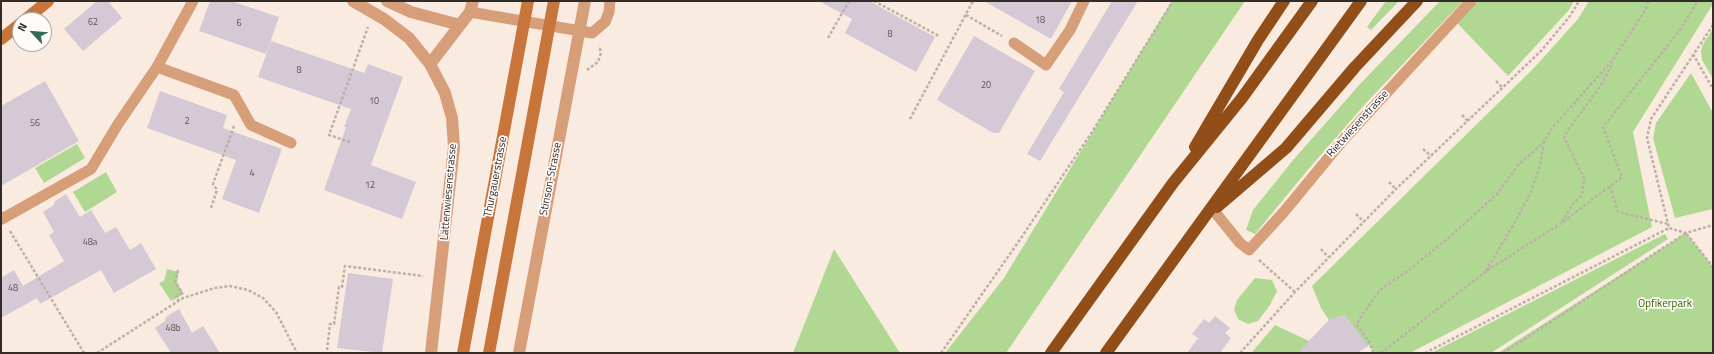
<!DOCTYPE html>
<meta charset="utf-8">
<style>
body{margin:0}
#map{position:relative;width:1714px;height:354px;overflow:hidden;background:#faebe0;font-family:"Titillium Web",sans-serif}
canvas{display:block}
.frame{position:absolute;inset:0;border:2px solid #322c28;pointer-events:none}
.north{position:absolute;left:12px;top:12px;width:40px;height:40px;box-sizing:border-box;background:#fefbf9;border:1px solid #aca8a5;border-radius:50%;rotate:296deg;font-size:11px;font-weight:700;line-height:16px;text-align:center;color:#322c28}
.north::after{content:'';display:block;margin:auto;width:14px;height:18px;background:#326c55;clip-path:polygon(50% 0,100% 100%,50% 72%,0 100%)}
</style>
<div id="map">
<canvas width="1714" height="354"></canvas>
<div class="frame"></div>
<div class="north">N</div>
</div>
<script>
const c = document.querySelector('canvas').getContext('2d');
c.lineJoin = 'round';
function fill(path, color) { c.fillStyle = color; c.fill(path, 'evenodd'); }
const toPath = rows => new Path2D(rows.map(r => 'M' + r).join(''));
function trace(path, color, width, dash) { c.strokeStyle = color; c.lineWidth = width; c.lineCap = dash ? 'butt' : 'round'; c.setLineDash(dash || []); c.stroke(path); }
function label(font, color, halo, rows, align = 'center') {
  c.font = font + ' "Titillium Web",sans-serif'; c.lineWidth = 3.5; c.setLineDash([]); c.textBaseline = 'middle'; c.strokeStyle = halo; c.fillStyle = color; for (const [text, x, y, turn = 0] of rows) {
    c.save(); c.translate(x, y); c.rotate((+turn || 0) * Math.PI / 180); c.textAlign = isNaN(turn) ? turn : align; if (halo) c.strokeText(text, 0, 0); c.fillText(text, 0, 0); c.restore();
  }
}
const green = toPath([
 [1172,1,1245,1,1006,353,945,353,1004,278],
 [1386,1,1399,1,1371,30,1367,27],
 [1440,1,1463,1,1366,103,1306,172,1255,234,1246,230,1253,210,1294,159,1361,83],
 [1478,1,1574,1,1569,10,1508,76,1457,23],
 [1589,1,1713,1,1713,4,1633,132,1652,227,1410,353,1375,353,1369,345,1357,353,1253,353,1252,352,1275,325,1309,341,1329,320,1321,308,1312,286,1534,68,1578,19],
 [1713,29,1713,79,1702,60,1701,51,1703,44],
 [1691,73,1713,113,1713,209,1675,218,1653,138,1656,123],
 [77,144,85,158,44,183,35,168],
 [106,172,117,192,85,212,73,192],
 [1686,233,1713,267,1713,353,1498,353],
 [1665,234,1668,239,1491,353,1431,353],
 [834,249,900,353,793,353],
 [167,269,179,272,177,282,184,294,171,301,159,283,164,281],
 [1255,278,1272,280,1277,291,1270,305,1258,321,1248,324,1238,319,1234,310,1237,300]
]);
const building = toPath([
 [97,1,108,1,122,18,83,51,64,29],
 [210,1,231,1,279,17,266,54,199,31],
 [819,1,869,1,935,37,916,72,845,33,852,19],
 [984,1,1072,1,1051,39],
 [1112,1,1138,1,1040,161,1027,154,1064,92,1059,89],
 [974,36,1035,71,999,133,993,133,937,100],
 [271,41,364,73,368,64,403,77,371,165,416,182,402,219,324,190,346,127,344,127,351,109,258,77],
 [45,81,79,141,1,186,1,106],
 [160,91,227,115,223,128,282,149,259,213,222,199,236,160,147,128],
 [66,194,80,217,91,210,105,233,116,227,130,250,141,243,156,269,114,293,101,270,40,304,37,298,1,318,1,278,14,270,23,286,64,261,49,235,54,232,43,212,54,205,55,201],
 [348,273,393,279,382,353,337,348],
 [179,309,192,333,203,326,220,353,171,353,155,328,165,321,166,317],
 [1345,315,1368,346,1357,353,1298,353,1330,319],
 [1215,316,1230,328,1225,333,1231,338,1220,353,1187,353,1198,338,1192,334,1204,319,1209,323]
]);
const path = toPath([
 [874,1,939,36],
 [966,15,1002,36],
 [1713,25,1651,119,1647,138,1669,228,1686,233,1713,225],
 [828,38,849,1],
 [1693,54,1713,89],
 [587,70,598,62,601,53,599,46],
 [1496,81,1503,88],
 [1462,115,1468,121],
 [910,119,973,1],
 [350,142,329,135,368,27],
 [1423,149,1431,156],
 [1389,182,1396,189],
 [1610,186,1618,212,1668,224],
 [211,208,217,190,213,184,234,126],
 [1356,214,1364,222],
 [1562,222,1572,205,1582,195,1584,178,1564,138,1566,133,1599,88,1611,67,1611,63],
 [10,231,84,353],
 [1321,249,1328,257],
 [1259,260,1295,292],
 [178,270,175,282,182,293,176,297,179,301],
 [1486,271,1514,224,1531,192,1540,165,1544,142],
 [327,350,330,324,334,324,339,287,342,287,345,266,423,276],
 [97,353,183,298,215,288,230,286,248,290,263,298,276,312,297,353],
 [941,353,1019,241,1092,132,1173,1],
 [1240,353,1295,292,1396,189,1541,51,1570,16,1579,1],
 [1373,353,1370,343,1357,325,1360,318,1380,290,1409,270,1452,235,1498,193,1518,165,1544,142,1552,128,1611,62,1643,14,1649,1],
 [1381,353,1485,272,1560,224,1622,177,1603,127,1679,31,1698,1],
 [1425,353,1669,228],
 [1503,353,1686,233,1713,267]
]);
const lane = toPath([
 [470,12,592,33,605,22,609,12,610,1],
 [1014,43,1046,65,1070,30,1084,1],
 [157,67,234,95,251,125,291,143],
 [1214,211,1240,243,1249,250,1283,213,1344,139,1471,1],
 [1,217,2,219,91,169,118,124,157,67,193,1]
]);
const street = toPath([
 [353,1,384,19,409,38,430,64,445,93,452,118,454,147,431,353],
 [387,1,411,12,460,25],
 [430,64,470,12,473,1],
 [519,353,585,1]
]);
const secondary = toPath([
 [25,20,48,1],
 [1,39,20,24],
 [463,353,528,1],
 [489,353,554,1]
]);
const highway = toPath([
 [1195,147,1258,40,1284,1],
 [1217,207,1286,148,1355,67,1417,1],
 [1051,353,1173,183,1242,98,1312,1],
 [1106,353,1361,1]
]);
const numberNames = [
 ["18",1040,21],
 ["62",93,23],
 ["6",239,24],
 ["8",890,35],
 ["8",299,71],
 ["20",986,86],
 ["10",374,102],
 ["2",187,122],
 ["56",35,124],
 ["4",252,174],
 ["12",370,186],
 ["48a",90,243],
 ["48",13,289],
 ["48b",173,329]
];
const streetNames = [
 ["Rietwiesenstrasse",1358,124,-48],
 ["Thurgauerstrasse",496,177,-79],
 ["Stinson-Strasse",551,179,-79],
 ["Lättenwiesenstrasse",449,192,-85]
];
const parkNames = [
 ["Opfikerpark",1665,304]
];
fill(green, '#b1d893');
fill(building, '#d5c9d5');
trace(path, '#bcb0a7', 2.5, [3, 2]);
trace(lane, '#d79e7a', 11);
trace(street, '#d79e7a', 12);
trace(secondary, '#c7753a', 12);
trace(highway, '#924e18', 12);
label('9px', '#5b5353', null, numberNames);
label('11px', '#322c28', '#fefbf9', streetNames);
label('11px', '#386200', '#fefbf9', parkNames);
</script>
